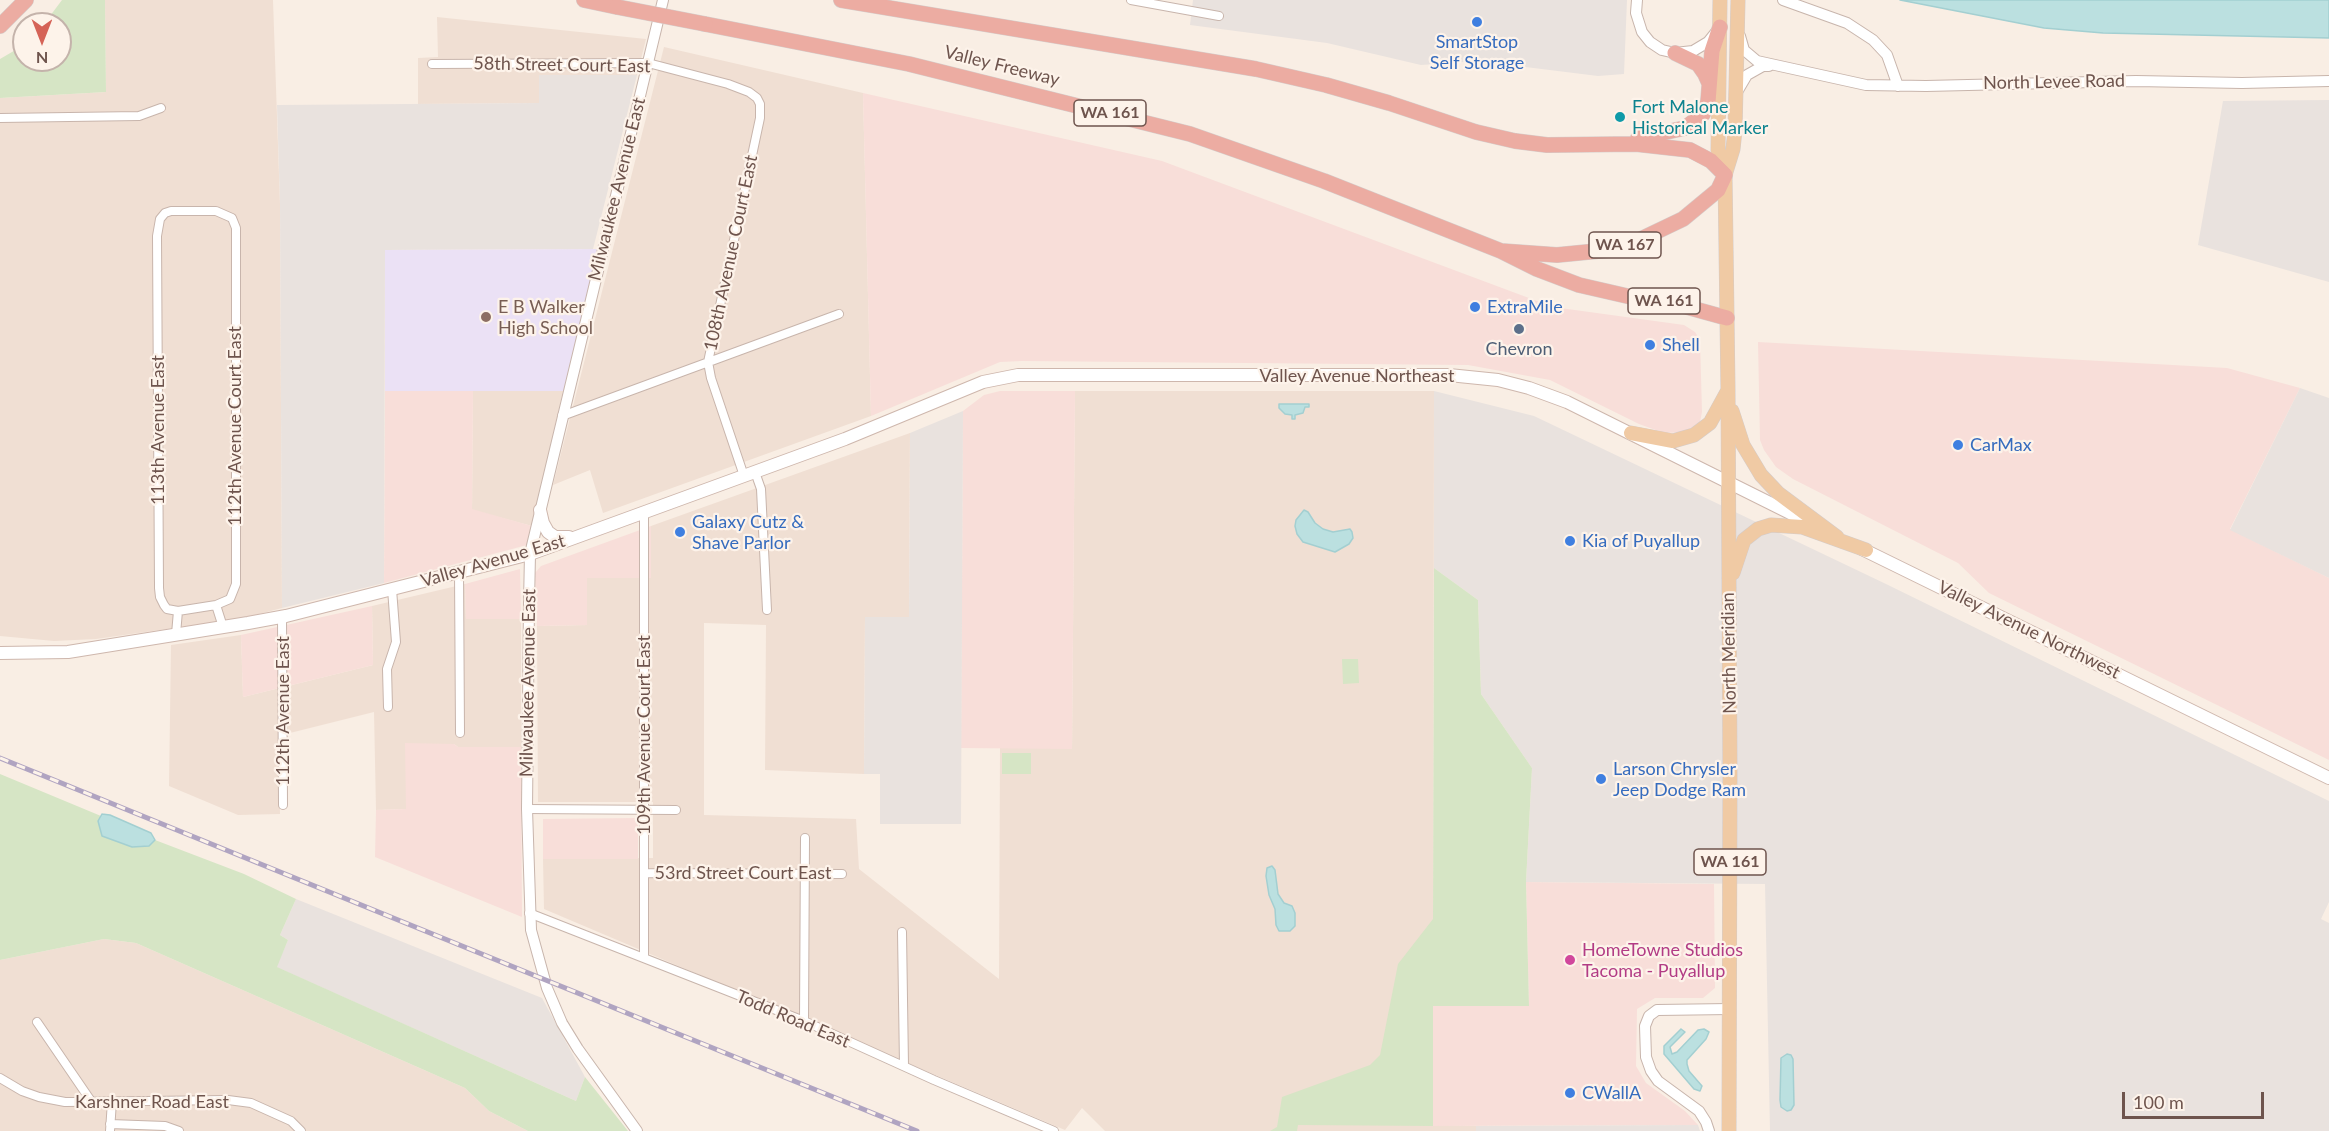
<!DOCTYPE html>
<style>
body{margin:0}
#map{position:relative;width:2329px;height:1131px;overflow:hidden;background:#f9eee4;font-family:Lato,sans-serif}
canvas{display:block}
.north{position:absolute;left:12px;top:12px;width:60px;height:60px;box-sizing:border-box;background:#fdf3ea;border:2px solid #c4b3ab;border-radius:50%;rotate:180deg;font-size:16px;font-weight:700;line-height:24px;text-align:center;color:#6e544d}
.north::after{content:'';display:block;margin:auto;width:21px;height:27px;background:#d56357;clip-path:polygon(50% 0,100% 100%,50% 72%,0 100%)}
.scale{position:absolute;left:2122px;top:1092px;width:142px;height:27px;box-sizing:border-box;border:3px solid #6e544d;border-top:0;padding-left:8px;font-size:18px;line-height:21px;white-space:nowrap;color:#6e544d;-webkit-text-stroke:4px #fdf3ea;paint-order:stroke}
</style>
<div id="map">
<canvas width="2329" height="1131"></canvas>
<div class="north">N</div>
<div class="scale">100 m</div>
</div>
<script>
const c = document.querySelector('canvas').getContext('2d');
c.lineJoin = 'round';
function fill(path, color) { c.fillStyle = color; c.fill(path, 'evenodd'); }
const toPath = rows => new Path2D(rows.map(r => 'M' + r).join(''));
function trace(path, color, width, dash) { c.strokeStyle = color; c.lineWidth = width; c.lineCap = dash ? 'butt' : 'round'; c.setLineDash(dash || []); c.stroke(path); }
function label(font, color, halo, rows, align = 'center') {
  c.font = font + ' Lato,sans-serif'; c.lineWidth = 4.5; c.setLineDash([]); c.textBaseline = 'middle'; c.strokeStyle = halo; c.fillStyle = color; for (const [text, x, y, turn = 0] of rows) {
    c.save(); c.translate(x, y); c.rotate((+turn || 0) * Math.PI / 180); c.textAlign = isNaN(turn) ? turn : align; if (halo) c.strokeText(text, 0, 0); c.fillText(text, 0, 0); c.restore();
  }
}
const residential = toPath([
 [105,0,273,0,280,204,282,608,244,618,96,639,54,641,0,636,0,98,106,92],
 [437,17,646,39,637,75,539,75,539,103,418,104,418,58,438,57],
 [664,47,863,93,871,416,603,513,590,470,553,485],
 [473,391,563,391,532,526,472,510],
 [1075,391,1434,391,1433,1125,1476,1126,1476,1131,1105,1131,1082,1108,1065,1130,544,909,543,859,653,858,653,802,538,802,537,626,587,625,587,578,651,577,651,526,910,433,909,617,865,617,864,774,765,770,766,625,704,623,704,815,856,819,859,869,999,979,1000,748,1072,748],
 [465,584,466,619,521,619,521,747,458,747,454,744,406,809,376,810,374,712,278,736,280,814,238,815,169,786,171,645,241,635,243,697,373,665,372,606],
 [104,939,136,943,465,1088,489,1111,528,1131,0,1131,0,960]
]);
const commercial = toPath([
 [863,93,1162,161,1553,307,1684,325,1695,332,1700,340,1702,412,1699,427,1689,432,1664,433,1639,424,1550,380,1468,365,1022,361,1000,362,871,416],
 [1758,342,2227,368,2300,388,2230,529,2329,578,2329,760,1989,593,1958,563,1793,479,1776,467,1764,450,1760,440],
 [385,391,473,391,472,509,532,526,527,545,384,583],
 [1000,391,1075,391,1072,749,961,748,963,411,984,395],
 [651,526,651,578,587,578,587,625,537,626,535,573,541,566],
 [520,569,521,619,466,619,465,584],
 [372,606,373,665,243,697,241,635],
 [405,743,454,744,458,747,521,747,522,917,375,857,376,810,406,809],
 [638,818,638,859,543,859,543,819],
 [1526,882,1714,884,1715,988,1703,998,1655,998,1637,1009,1636,1066,1646,1083,1685,1111,1698,1125,1433,1126,1433,1006,1529,1006]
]);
const industrial = toPath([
 [1193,0,1627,0,1624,74,1598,76,1477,61,1421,65,1327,43,1190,25],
 [539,75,637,75,593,249,385,250,384,583,282,608,280,204,277,105,539,103],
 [2329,100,2329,282,2198,245,2223,101],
 [2300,388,2329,398,2329,578,2230,530],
 [1434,391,1534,416,1886,584,2329,801,2329,902,2321,919,2329,923,2329,1131,1770,1131,1765,884,1526,882,1532,768,1481,694,1478,600,1434,568],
 [963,411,961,824,880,824,880,774,864,774,865,617,909,617,910,433],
 [296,899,542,998,585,1077,576,1101,276,967,288,940,280,935],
 [1698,1125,1700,1131,1476,1131,1476,1126]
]);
const education = toPath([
 [603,249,568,391,385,391,385,250]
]);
const green = toPath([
 [62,0,105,0,106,92,0,98,0,59,24,45,24,60,60,60,60,24,44,24],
 [1434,568,1478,600,1481,694,1532,768,1526,882,1529,1006,1433,1006,1433,1126,1298,1125,1297,1131,1270,1131,1277,1127,1282,1097,1370,1065,1380,1055,1398,964,1433,919],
 [1342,659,1358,659,1359,683,1343,684],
 [1002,753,1031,753,1031,774,1002,774],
 [0,774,101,816,98,821,149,846,155,840,244,874,296,899,280,935,288,940,277,967,576,1101,585,1077,628,1131,528,1131,489,1111,465,1088,136,943,104,939,0,960]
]);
const water = toPath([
 [1900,0,2329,0,2329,38,2103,33,2044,28,1900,0],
 [1279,404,1309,404,1309,407,1305,407,1303,413,1295,415,1295,419,1292,419,1292,415,1285,414,1279,408,1279,404],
 [1304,510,1308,512,1315,523,1323,529,1333,532,1350,529,1352,532,1353,538,1349,544,1335,552,1303,542,1297,534,1295,526,1296,520,1304,510],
 [102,814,110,815,151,833,155,840,149,846,132,847,102,836,98,821,102,814],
 [1272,866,1275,870,1278,894,1284,903,1292,906,1295,913,1295,926,1290,931,1279,931,1276,925,1275,909,1269,895,1266,876,1267,868,1272,866],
 [1681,1029,1685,1032,1670,1047,1672,1054,1677,1052,1698,1030,1704,1029,1709,1032,1706,1039,1687,1060,1687,1064,1689,1071,1702,1086,1700,1091,1694,1089,1664,1054,1664,1046,1681,1029],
 [1787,1054,1791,1055,1793,1059,1794,1105,1791,1110,1787,1111,1781,1107,1780,1100,1781,1058,1787,1054]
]);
const minor = toPath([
 [1131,0,1219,16],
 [432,64,648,63,728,84,749,92,757,98,760,104,760,118,708,362,711,378,744,476],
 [0,118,139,116,161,108],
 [562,416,839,314],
 [755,472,761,489,767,610],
 [644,512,644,958],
 [459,572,460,733],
 [178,611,216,605],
 [282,617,283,805],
 [176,634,178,611,167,609,164,605,160,597,159,588,157,236,160,219,165,213,171,211,216,211,232,218,236,228,236,584,230,599,216,605,223,627],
 [388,707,387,669,396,642,392,589],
 [527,809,676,810],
 [644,873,842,874],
 [529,913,804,1021,934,1080,1054,1131],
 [902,932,904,1066],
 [804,1021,805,838],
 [37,1022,91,1101],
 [0,1078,22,1091,39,1097,65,1102,228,1100,251,1103,291,1121,301,1131],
 [110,1124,165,1126,179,1131],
 [110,1131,112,1101]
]);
const tertiary = toPath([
 [1637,0,1636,13,1642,32,1650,42,1662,50,1675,53,1693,51,1708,42,1716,32],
 [1783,0,1847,23,1873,40,1887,55,1898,86],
 [1740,36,1744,50,1757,61,1866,85,1926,86,2136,81,2242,83,2329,81],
 [1737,92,1747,75,1763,66,1769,66],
 [637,1131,578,1049,562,1023,547,988,531,930,527,809,529,603,530,554,663,0],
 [1709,1131,1706,1122,1699,1111,1658,1081,1651,1071,1646,1057,1645,1026,1649,1016,1657,1010,1730,1009]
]);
const secondary = toPath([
 [540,510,543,523,548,532,555,537,569,537],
 [1858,547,2329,778],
 [0,653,68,652,248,623,286,616,530,554,845,439,983,382,1018,375,1449,375,1498,380,1529,388,1567,402,1818,527]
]);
const primary = toPath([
 [1720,0,1718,150,1725,175,1728,390,1730,775,1729,1131],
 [1725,175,1733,149,1735,130,1738,0],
 [1732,411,1743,445,1761,475,1778,493,1837,537],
 [1631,433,1673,441,1694,435,1710,423,1727,392],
 [1733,573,1744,540,1758,529,1771,525,1802,527,1866,550]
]);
const motorway = toPath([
 [584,0,617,7],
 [841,0,1256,69,1326,85,1389,103,1476,132,1515,141,1547,145,1636,144,1690,150,1711,161,1725,175,1718,190,1683,219,1637,241,1608,250,1557,255,1501,251],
 [705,24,909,64,1190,134,1324,181,1501,251,1537,269,1579,285,1640,299,1669,302,1727,318],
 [0,26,26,0],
 [1675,53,1698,64,1705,74,1709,83],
 [1638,138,1685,128,1703,114,1708,102,1712,51,1720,27]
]);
const rail = toPath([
 [0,758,917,1131]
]);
const motorwayBridge = toPath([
 [617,7,705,24]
]);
const markers = [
 [1477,22,6,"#3f7fe0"],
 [1620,117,6,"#0f9aa8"],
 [1475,307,6,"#3f7fe0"],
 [486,317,6,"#8d6e63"],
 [1519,329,6,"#5c6f8a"],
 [1650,345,6,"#3f7fe0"],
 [1958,445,6,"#3f7fe0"],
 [680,532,6,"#3f7fe0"],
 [1570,541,6,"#3f7fe0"],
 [1601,779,6,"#3f7fe0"],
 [1570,960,6,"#d1479c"],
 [1570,1093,6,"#3f7fe0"]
];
const shields = [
 [1110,113,72],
 [1625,245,72],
 [1664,301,72],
 [1730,862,72]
];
const shieldNames = [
 ["WA 161",1110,113],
 ["WA 167",1625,245],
 ["WA 161",1664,301],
 ["WA 161",1730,862]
];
const shopNames = [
 ["SmartStop",1477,42,"center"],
 ["Self Storage",1477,63,"center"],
 ["ExtraMile",1487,307],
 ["Shell",1662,345],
 ["CarMax",1970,445],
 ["Galaxy Cutz &",692,522],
 ["Shave Parlor",692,543],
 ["Kia of Puyallup",1582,541],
 ["Larson Chrysler",1613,769],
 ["Jeep Dodge Ram",1613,790],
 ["CWallA",1582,1093]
];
const streetNames = [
 ["58th Street Court East",562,65,1],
 ["Valley Freeway",1002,66,14],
 ["North Levee Road",2054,82,-1],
 ["Milwaukee Avenue East",617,189,-76],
 ["108th Avenue Court East",731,253,-78],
 ["Valley Avenue Northeast",1357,376],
 ["112th Avenue Court East",235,426,-90],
 ["113th Avenue East",158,430,-90],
 ["Valley Avenue East",493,561,-16],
 ["Valley Avenue Northwest",2029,630,26],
 ["North Meridian",1729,653,-91],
 ["Milwaukee Avenue East",528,683,-89],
 ["112th Avenue East",283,711,-90],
 ["109th Avenue Court East",644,735,-90],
 ["53rd Street Court East",743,873],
 ["Todd Road East",793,1019,23],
 ["Karshner Road East",152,1102]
];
const cultureNames = [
 ["Fort Malone",1632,107],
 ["Historical Marker",1632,128]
];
const educationNames = [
 ["E B Walker",498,307],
 ["High School",498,328]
];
const serviceNames = [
 ["Chevron",1519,349]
];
const hotelNames = [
 ["HomeTowne Studios",1582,950],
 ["Tacoma - Puyallup",1582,971]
];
fill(residential, '#f0dfd3');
fill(commercial, '#f8ded9');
fill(industrial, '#e9e2de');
fill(education, '#ebe1f5');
fill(green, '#d6e5c5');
fill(water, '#bbe0e0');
trace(water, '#a3cfd1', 1.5);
trace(minor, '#c8b5ac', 10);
trace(tertiary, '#c8b5ac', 12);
trace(secondary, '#ceb7ad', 14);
trace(primary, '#d4ccca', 15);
trace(motorway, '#d4ccca', 16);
trace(minor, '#fff', 8);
trace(tertiary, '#fff', 10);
trace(secondary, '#fff', 12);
trace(primary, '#f0caa4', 14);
trace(motorway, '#ecaca2', 15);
trace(rail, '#b0a4c1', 5);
trace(rail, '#fdf3ea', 3, [9]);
trace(motorwayBridge, '#d4ccca', 16, []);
trace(motorwayBridge, '#ecaca2', 15);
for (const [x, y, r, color] of markers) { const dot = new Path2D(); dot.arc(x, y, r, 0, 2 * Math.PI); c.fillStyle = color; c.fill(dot); trace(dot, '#fdf3ea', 2); }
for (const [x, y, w] of shields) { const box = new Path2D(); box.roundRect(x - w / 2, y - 13, w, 26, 4.5); c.fillStyle = '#fdf3ea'; c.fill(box); trace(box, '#6e544d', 1.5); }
label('bold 16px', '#6e544d', null, shieldNames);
label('18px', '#366cbe', '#fdf3ea', shopNames, 'left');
label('18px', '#6e544d', '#fdf3ea', streetNames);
label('18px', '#0d838f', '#fdf3ea', cultureNames, 'left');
label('18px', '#785e54', '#fdf3ea', educationNames, 'left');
label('18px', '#4e5e75', '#fdf3ea', serviceNames);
label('18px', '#b23c85', '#fdf3ea', hotelNames, 'left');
</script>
